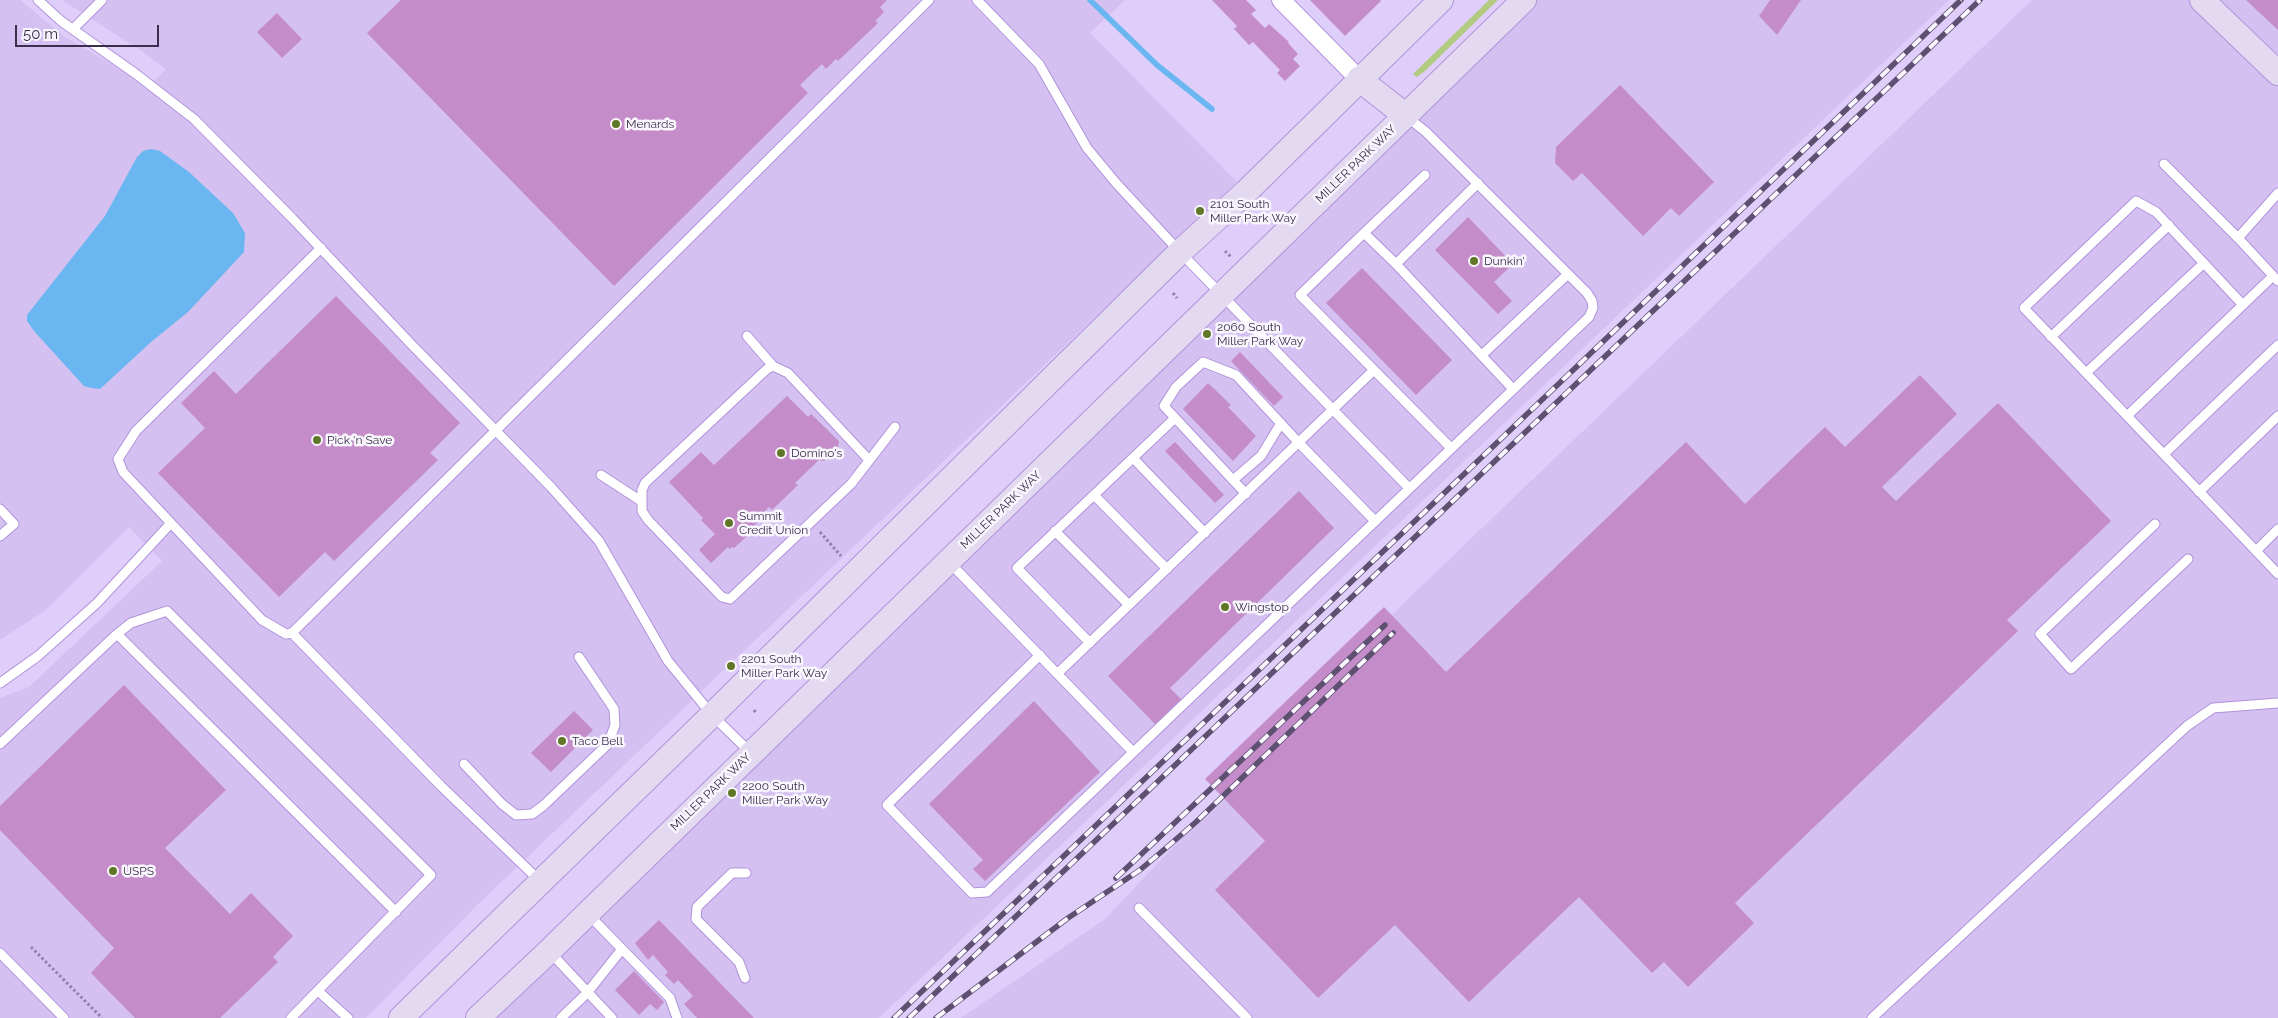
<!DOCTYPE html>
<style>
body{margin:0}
#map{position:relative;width:2278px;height:1018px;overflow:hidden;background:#dfcdfa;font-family:Raleway,sans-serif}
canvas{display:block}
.scale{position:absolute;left:15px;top:25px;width:144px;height:22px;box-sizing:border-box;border:2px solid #3c2f4d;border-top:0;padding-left:6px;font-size:15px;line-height:18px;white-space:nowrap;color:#3c2f4d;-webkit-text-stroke:4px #f9f6fd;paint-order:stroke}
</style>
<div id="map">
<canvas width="2278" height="1018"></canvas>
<div class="scale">50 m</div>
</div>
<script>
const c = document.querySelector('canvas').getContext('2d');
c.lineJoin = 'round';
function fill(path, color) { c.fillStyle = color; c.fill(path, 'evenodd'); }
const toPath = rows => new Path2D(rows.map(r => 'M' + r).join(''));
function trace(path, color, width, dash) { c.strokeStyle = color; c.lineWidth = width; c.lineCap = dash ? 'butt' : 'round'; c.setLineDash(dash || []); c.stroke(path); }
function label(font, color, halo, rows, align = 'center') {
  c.font = font + ' Raleway,sans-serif'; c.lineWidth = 5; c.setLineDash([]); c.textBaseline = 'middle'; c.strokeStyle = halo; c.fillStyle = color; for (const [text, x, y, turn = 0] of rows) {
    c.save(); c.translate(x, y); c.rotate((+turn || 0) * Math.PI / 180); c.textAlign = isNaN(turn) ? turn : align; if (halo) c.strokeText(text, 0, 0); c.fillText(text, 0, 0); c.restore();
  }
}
const built = toPath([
 [0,0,20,0,65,37,129,74,146,89,166,69,140,50,62,0,1125,0,1090,33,1237,182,477,905,366,1018,0,1018,0,698,29,687,162,561,129,527,46,610,0,640],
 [1524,0,1949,0,879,1018,477,1018],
 [2032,0,2278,0,2278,1018,961,1018,1105,919,1406,601]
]);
const green = toPath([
 [1489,0,1498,0,1425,71,1417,77,1413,74]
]);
const water = toPath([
 [151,149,160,151,189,172,233,213,245,233,244,252,188,312,151,342,100,389,92,388,84,386,34,331,27,321,27,315,105,216,137,157,143,151]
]);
const stream = toPath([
 [1090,0,1157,65,1212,109]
]);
const building = toPath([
 [401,0,887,0,880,7,884,12,875,21,878,23,838,61,836,59,826,69,822,64,800,85,808,93,614,286,367,33],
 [1212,0,1246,0,1256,10,1251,14,1265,28,1269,24,1289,42,1288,43,1298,54,1293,59,1300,66,1285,81,1277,73,1280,70,1253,42,1249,45,1234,29,1237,26],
 [1310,0,1380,0,1381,1,1345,36],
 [1770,0,1801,0,1777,35,1759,16],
 [2246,0,2278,0,2278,30],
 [277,13,302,39,282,58,257,32],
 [1620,85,1714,182,1679,216,1671,208,1643,236,1582,173,1573,181,1555,163,1556,147],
 [1468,217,1513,264,1494,282,1512,301,1498,314,1435,250],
 [1362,268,1452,360,1416,395,1326,303],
 [336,296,460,423,430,453,438,460,334,561,325,552,279,597,158,473,205,428,181,403,214,371,236,394],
 [1240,352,1283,397,1274,406,1231,361],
 [1920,375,1957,414,1882,487,1896,501,1998,403,2111,521,2007,620,2018,631,1735,903,1754,923,1688,987,1664,962,1652,973,1579,897,1469,1002,1395,925,1318,998,1215,890,1265,841,1205,779,1384,607,1446,672,1686,442,1745,504,1825,427,1845,447],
 [1208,383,1231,405,1228,407,1256,436,1233,461,1183,409],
 [787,396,808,417,811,414,839,441,838,448,824,461,819,460,795,483,798,485,772,510,769,507,757,519,759,521,746,533,747,536,734,548,732,547,730,549,728,547,711,563,699,550,715,534,701,520,703,518,669,482,701,452,714,465],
 [1175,442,1224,495,1215,503,1165,451],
 [1299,491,1334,528,1170,688,1182,700,1156,725,1108,676],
 [124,685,226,790,165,848,230,914,251,893,293,936,273,957,278,962,220,1018,135,1018,91,973,114,948,0,830,0,806],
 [1034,701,1100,772,985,881,973,869,983,860,929,804],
 [574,711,593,730,551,772,531,753],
 [659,920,754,1018,697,1018,684,1004,693,996,678,980,674,984,665,975,668,972,653,955,648,960,635,943],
 [634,971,664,1002,657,1010,650,1004,639,1015,615,990]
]);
const path = toPath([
 [1225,251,1231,257],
 [1173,293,1177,298],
 [820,532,841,556],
 [754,710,756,713],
 [31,947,102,1018]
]);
const lane = toPath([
 [38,0,61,21,136,74,194,119,292,218,411,344,551,487,599,541,668,661,712,715,751,753],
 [977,0,1039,64,1087,148,1116,183,1180,252,1409,488],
 [73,29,102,0],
 [2164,164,2238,238],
 [1478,183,1396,264,1513,389],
 [2278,193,2238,238,2278,281],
 [1364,233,1300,295,1451,448],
 [321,248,136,431,118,459,123,472,262,620,286,634,292,633,441,786,541,882],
 [1396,264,1364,233,1425,175],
 [2243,305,2156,212,2136,201,2024,308,2278,574],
 [747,336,773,366],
 [2051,337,2169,225],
 [1482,355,1568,274],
 [2086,373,2204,263],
 [2127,416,2273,276],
 [2164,454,2278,345],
 [1133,458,1205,533],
 [869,460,788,373,773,366,767,369,645,483,642,490,642,511,648,520,722,597,730,599,851,484,895,427],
 [601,475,641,501],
 [1233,480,1261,456,1281,423],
 [2199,492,2278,416],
 [1246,494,1164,406,1176,387,1203,362,1236,375,1299,443,1375,521],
 [1094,495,1167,569],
 [0,509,14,524,0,536],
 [2155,524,2040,634,2071,669,2188,559],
 [1055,531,1129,605],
 [2256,551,2278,529],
 [949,562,1133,752],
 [292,633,929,0],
 [117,634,396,912],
 [1090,643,1017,568,1175,418],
 [1040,655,887,805,972,893,987,892,1589,317,1593,308,1592,301,1587,293,1426,132,1406,116],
 [1057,674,1374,370],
 [0,683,38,656,97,603,171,523],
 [0,744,117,634,131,623,167,611,431,875,291,1018],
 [464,764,502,804,516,815,532,814,543,806,608,744,615,725,614,709,579,657],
 [1139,908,1247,1018],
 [622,949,670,998,677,1018],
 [549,951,612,1018],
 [0,953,64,1018],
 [745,978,739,962,696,919,697,907,732,873,746,873],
 [318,991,348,1018],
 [561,1018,587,993,622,949,587,913],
 [1872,1018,2187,726,2213,708,2278,703]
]);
const street = toPath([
 [1281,0,1359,79]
]);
const secondary = toPath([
 [2202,0,2278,73],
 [1359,79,1406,116],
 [401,1018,712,715,1180,252,1246,192,1441,0],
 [478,1018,545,955,1524,0]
]);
const rail = toPath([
 [1116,878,1385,625],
 [894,1018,1961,0],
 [909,1018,1980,0],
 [936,1018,1068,918,1140,870,1166,848,1196,822,1393,633]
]);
const markers = [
 [616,124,5,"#617728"],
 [1200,211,5,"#617728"],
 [1474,261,5,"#617728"],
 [1207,334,5,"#617728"],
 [317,440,5,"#617728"],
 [781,453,5,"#617728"],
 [729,523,5,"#617728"],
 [1225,607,5,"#617728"],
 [731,666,5,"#617728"],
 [562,741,5,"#617728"],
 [732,793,5,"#617728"],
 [113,871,5,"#617728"]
];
const poiNames = [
 ["Menards",626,124],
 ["2101 South",1210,204],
 ["Miller Park Way",1210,218],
 ["Dunkin'",1484,261],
 ["2060 South",1217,327],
 ["Miller Park Way",1217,341],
 ["Pick 'n Save",327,440],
 ["Domino's",791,453],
 ["Summit",739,516],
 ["Credit Union",739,530],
 ["Wingstop",1235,607],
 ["2201 South",741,659],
 ["Miller Park Way",741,673],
 ["Taco Bell",572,741],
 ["2200 South",742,786],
 ["Miller Park Way",742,800],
 ["USPS",123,871]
];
const streetNames = [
 ["MILLER PARK WAY",1356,164,-44],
 ["MILLER PARK WAY",1001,510,-44],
 ["MILLER PARK WAY",711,792,-44]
];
fill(built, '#d4c0f1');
fill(green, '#b3cb81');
fill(water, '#69b6f0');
trace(stream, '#69b6f0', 5.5);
fill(building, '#c48dca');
trace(lane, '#b193da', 11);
trace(street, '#b193da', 20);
trace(secondary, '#b193da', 26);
trace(path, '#9182a7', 3, [2.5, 2.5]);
trace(lane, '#fff', 9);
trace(street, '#fff', 18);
trace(secondary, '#e3d9f1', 24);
trace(rail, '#5e5071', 5.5);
trace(rail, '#f9f6fd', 4, [11]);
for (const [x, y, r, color] of markers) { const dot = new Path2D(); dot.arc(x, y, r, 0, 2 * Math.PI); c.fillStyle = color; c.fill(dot); trace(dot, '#f9f6fd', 2); }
label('12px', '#3c2f4d', '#f9f6fd', poiNames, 'left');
label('12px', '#3c2f4d', '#f9f6fd', streetNames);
</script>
